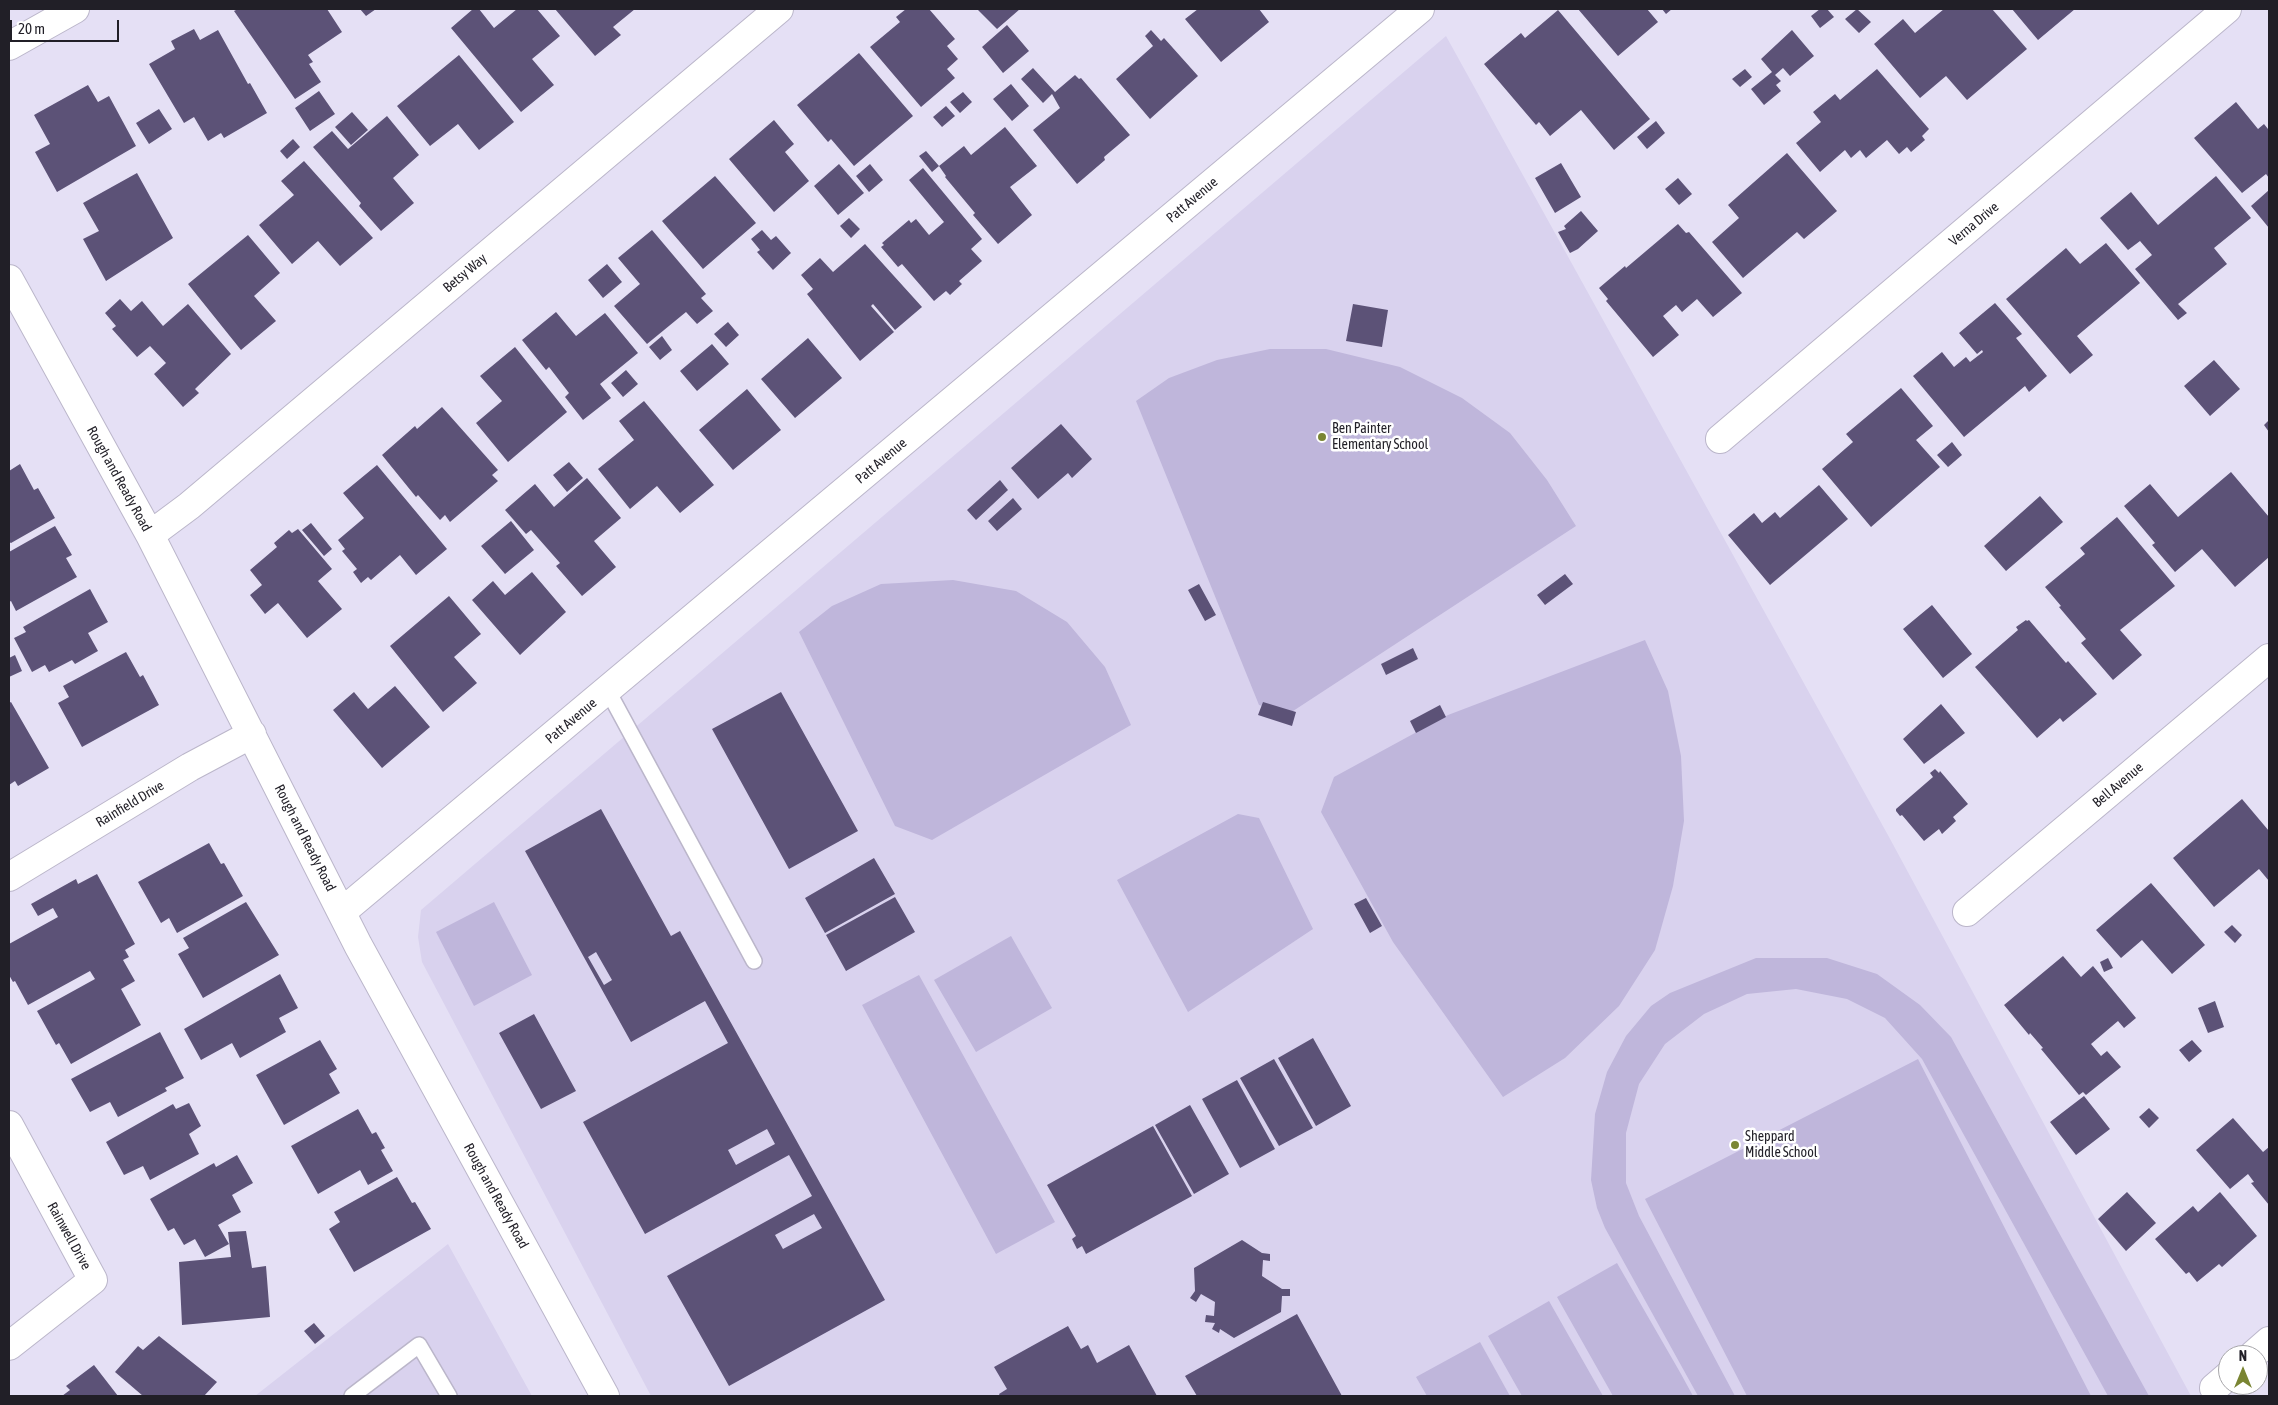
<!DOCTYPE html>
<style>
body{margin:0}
#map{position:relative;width:2278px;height:1405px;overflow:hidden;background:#e5e0f5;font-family:"Asap Condensed",sans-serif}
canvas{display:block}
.frame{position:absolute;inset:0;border:10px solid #211f27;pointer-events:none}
.north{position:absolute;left:2218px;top:1345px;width:50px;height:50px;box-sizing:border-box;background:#fff;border:1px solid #a6a5a9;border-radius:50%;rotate:0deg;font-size:14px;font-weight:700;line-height:20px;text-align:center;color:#211f27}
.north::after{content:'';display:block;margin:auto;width:18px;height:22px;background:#7a8533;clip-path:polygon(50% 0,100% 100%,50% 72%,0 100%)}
.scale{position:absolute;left:10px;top:20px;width:109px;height:22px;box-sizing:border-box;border:2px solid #211f27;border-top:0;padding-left:6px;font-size:15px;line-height:18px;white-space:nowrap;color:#211f27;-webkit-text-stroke:4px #fff;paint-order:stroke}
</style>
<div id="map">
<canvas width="2278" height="1405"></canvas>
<div class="frame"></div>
<div class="north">N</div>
<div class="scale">20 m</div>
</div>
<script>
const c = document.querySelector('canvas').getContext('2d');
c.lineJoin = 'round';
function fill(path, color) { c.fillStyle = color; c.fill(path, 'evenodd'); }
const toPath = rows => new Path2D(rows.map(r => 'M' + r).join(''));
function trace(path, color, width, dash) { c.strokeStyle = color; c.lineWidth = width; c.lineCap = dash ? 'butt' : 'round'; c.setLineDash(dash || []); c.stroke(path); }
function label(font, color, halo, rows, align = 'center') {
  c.font = font + ' "Asap Condensed",sans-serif'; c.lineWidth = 5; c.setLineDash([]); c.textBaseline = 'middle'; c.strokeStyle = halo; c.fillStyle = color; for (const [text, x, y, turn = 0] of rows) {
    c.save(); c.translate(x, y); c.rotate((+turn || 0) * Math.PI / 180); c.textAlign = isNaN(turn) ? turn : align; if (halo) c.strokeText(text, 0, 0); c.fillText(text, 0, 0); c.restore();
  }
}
const built = toPath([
 [1446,36,1889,837,2191,1396,651,1396,422,962,418,937,421,910],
 [448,1244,532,1396,255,1396]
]);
const green = toPath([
 [1270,349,1326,349,1400,367,1462,398,1510,433,1547,480,1576,526,1290,713,1259,705,1136,401,1169,378,1217,360],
 [953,580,1016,591,1067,622,1105,667,1131,725,932,840,895,826,799,632,832,606,881,584],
 [1645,640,1668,691,1681,756,1684,821,1673,886,1655,950,1619,1006,1565,1058,1503,1097,1393,942,1321,812,1334,777,1448,715],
 [1238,814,1259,818,1313,929,1188,1012,1117,880],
 [494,902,532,975,474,1006,436,932],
 [1011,936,1052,1008,976,1052,934,980],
 [1756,958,1827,958,1877,974,1920,1005,1951,1037,2149,1396,2108,1396,1922,1059,1885,1018,1847,999,1796,989,1747,994,1704,1014,1665,1044,1639,1084,1626,1133,1626,1183,1639,1216,1735,1396,1698,1396,1605,1228,1597,1208,1591,1180,1595,1114,1607,1072,1626,1036,1651,1006,1670,993],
 [919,975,1055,1222,996,1254,862,1005],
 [1918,1059,2091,1396,1747,1396,1645,1199],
 [1617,1263,1681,1374,1693,1396,1613,1396,1557,1297],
 [1549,1301,1603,1396,1522,1396,1488,1336],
 [1480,1342,1510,1396,1427,1396,1416,1377]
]);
const building = toPath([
 [238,9,327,9,342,32,308,55,313,62,309,64,321,82,295,99,234,11],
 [360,9,376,9,366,16],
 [473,9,479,9,494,28,517,9,537,9,560,36,532,59,554,85,521,112,451,28],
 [555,9,635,9,613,27,621,35,595,56],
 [906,9,929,9,955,39,947,46,958,59,947,69,955,78,921,107,870,47,900,22,896,17],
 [977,9,1020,9,997,29],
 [1198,9,1259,9,1269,22,1221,62,1185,19],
 [1578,9,1647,9,1658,22,1618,56],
 [1662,9,1672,9,1666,14],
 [1820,9,1827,9,1834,17,1820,28,1811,16],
 [1857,9,1871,22,1859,33,1845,19],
 [1944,9,1992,9,2027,49,1967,100,1946,76,1920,98,1874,44,1903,19,1915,33],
 [2012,9,2075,9,2038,40],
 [1558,10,1650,119,1614,150,1581,110,1550,136,1539,122,1536,125,1484,64,1521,33,1525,38],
 [1007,25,1029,51,1003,73,982,47],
 [194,29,200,40,218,30,248,84,250,83,267,113,224,138,221,133,208,141,194,117,184,123,149,64,175,49,171,41],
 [1151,30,1161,41,1164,38,1198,76,1150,119,1116,79,1153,46,1145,36],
 [1792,30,1814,56,1790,76,1783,68,1775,75,1781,81,1776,85,1781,91,1764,105,1751,89,1772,72,1761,59],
 [859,53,913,116,854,166,831,139,828,142,797,105],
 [459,55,514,122,479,150,458,124,430,146,397,106],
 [1033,68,1055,92,1075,75,1079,79,1081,78,1130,135,1104,157,1105,160,1077,184,1033,130,1060,108,1052,94,1043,103,1021,79],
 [1745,69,1752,77,1740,87,1732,79],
 [1877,69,1929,129,1922,136,1925,140,1911,152,1907,147,1899,154,1887,140,1866,158,1860,150,1851,158,1845,150,1820,172,1796,143,1821,122,1813,112,1835,94,1840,100],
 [1011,84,1029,106,1012,121,993,99],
 [88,85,98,102,109,96,136,146,57,192,35,152,50,144,34,115],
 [319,91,335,114,310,131,295,108],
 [963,92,972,102,960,113,950,102],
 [2236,102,2258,129,2264,124,2268,129,2269,128,2269,178,2266,174,2242,193,2194,138],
 [946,106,955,116,942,127,933,117],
 [159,109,172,129,149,144,136,123],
 [352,112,368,130,351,145,335,127],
 [387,116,419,155,393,178,414,203,381,231,359,206,361,203,313,147,332,131,348,149],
 [774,120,794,144,785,152,809,181,774,212,729,159],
 [1656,121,1665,133,1647,149,1637,137],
 [1005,127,1037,166,1010,187,1032,215,998,244,973,215,975,213,945,177,946,176,939,166,964,146,971,155],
 [293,139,300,147,287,159,280,151],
 [926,151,939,166,932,172,919,156],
 [1787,153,1837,211,1804,239,1797,232,1743,278,1712,242,1739,218,1728,205],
 [304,161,373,238,340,266,318,241,292,264,259,225,294,195,281,181],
 [1561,163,1581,197,1555,213,1535,178],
 [839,164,864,193,838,215,814,186],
 [870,164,883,180,869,192,856,176],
 [923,168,982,239,971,249,982,261,959,281,962,284,950,295,946,291,934,301,902,264,898,267,881,247,884,245,882,243,909,220,911,223,916,219,929,235,944,222,909,180],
 [137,173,173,238,106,281,83,239,99,231,83,203],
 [715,176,756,223,703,269,662,221],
 [2216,176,2251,218,2214,248,2227,264,2178,304,2187,313,2178,320,2135,269,2152,255,2140,241,2128,250,2100,218,2131,192,2158,225],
 [1678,178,1692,194,1679,205,1665,189],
 [2269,190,2269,228,2251,206],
 [1581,211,1598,231,1578,249,1570,253,1558,232,1566,229,1564,226],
 [849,218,860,229,851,238,840,226],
 [1678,224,1686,233,1689,232,1742,293,1713,317,1697,299,1682,312,1676,305,1663,316,1679,335,1653,357,1606,301,1608,299,1599,288,1625,266,1626,268],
 [652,230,706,294,701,298,713,311,697,324,686,312,647,344,614,306,640,284,618,258],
 [762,230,771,240,776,236,791,253,773,270,757,252,760,250,751,239],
 [248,235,280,273,254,296,276,321,241,350,188,284],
 [2106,243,2140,283,2077,336,2093,355,2070,374,2006,299,2066,248,2080,264],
 [865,244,922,307,895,330,873,304,871,306,894,332,860,361,807,294,813,289,801,275,820,258,833,272],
 [607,264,622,282,603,298,588,280],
 [120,299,131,311,142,301,163,326,188,304,231,354,195,389,199,393,183,407,154,374,166,363,150,346,137,357,112,329,116,326,105,313],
 [1995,303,2022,334,2016,338,2047,376,2029,392,2025,386,1964,437,1913,376,1942,352,1954,367,1966,357,1970,362,1983,352,1982,350,1977,354,1959,333],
 [1353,304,1388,310,1382,347,1346,341],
 [556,312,576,336,605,313,638,353,600,384,611,398,583,420,565,397,569,393,549,367,546,370,522,340],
 [728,322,739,335,726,347,714,334],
 [662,336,672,350,660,360,649,347],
 [808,338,842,378,795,418,761,379],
 [712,344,729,364,697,391,680,371],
 [515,347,567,412,508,462,476,423,502,401,480,376],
 [2214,360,2240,389,2210,416,2184,386],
 [626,370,638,384,623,397,611,383],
 [1901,388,1933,426,1916,440,1940,467,1871,527,1822,469,1853,442,1846,434],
 [747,389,781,430,733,470,699,430],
 [644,401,714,485,680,513,657,486,630,509,598,469,634,440,619,421],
 [442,407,498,470,492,475,498,481,450,522,445,515,440,520,418,495,416,497,382,455,415,426,417,429],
 [2269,420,2269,432,2264,425],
 [1061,424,1092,459,1072,478,1068,473,1038,499,1011,468],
 [1952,442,1962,455,1948,467,1937,455],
 [569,462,583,478,567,492,553,475],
 [20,464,34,490,38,488,55,518,11,543,9,542,9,471],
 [377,465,447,549,416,575,400,555,371,580,368,577,361,583,353,572,357,569,342,551,345,549,338,540,364,518,343,493],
 [2231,472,2269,517,2269,557,2235,587,2202,549,2175,572,2152,545,2155,543,2124,506,2150,484,2178,517],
 [587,478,621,518,594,541,616,567,582,596,556,566,560,563,531,530,526,534,505,510,535,484,554,507],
 [1000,480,1008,490,976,520,967,510],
 [1819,485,1848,519,1770,585,1728,535,1754,513,1762,523,1775,512,1780,518],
 [2040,496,2063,522,2006,571,1984,546],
 [1013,498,1022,509,997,531,988,521],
 [2117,517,2175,586,2120,630,2142,655,2113,680,2081,643,2086,639,2059,607,2061,606,2045,587,2085,554,2080,548],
 [511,521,534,550,505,574,481,546],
 [311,523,332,549,324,556,302,530],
 [55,526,72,555,66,558,77,577,16,611,11,601,9,602,9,552],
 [298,529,332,569,318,581,342,609,307,638,278,603,265,614,250,595,262,585,250,570,277,547,274,543,289,530,292,533],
 [532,572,566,612,520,655,472,600,493,581,505,595],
 [1565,574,1573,584,1545,605,1537,595],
 [1199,584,1216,615,1205,621,1188,590],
 [90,589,108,622,88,633,98,651,75,664,72,660,49,672,45,665,32,672,14,638,26,632,23,627],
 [449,596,481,634,454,657,477,683,443,712,390,646],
 [1932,605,1972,654,1943,678,1903,629],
 [2026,620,2027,621,2029,620,2066,663,2068,661,2097,694,2063,722,2060,718,2037,738,1975,667,2018,630,2016,627],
 [1413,648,1418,659,1386,675,1381,664],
 [126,652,140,677,143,675,159,705,82,747,58,703,69,697,63,686],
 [15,655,22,671,9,677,9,658],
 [395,686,430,727,382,768,333,710,354,692,368,709],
 [781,692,858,831,789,869,712,729],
 [11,702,49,768,18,786,15,781,9,785,9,703],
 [1263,702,1296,712,1292,726,1258,715],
 [1941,704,1965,733,1924,764,1903,739],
 [1440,705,1446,717,1416,733,1410,721],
 [1935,769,1939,773,1940,771,1968,804,1953,817,1956,821,1942,834,1939,829,1924,841,1902,815,1900,816,1896,811,1896,809,1933,777,1930,773],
 [2242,799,2269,831,2269,881,2259,869,2214,907,2173,858],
 [601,809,671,936,680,931,885,1300,729,1386,667,1276,812,1196,789,1155,645,1234,583,1122,728,1043,705,1001,631,1042,525,851],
 [596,952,612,980,604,985,588,957],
 [767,1129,775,1144,736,1165,728,1150],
 [814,1214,822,1228,783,1249,775,1235],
 [209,843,221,864,224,863,243,896,177,933,169,918,161,923,138,882],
 [874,858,895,894,825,933,805,898],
 [97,874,135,944,125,950,129,957,123,960,135,981,121,989,141,1025,71,1064,59,1043,56,1045,37,1011,95,979,90,971,28,1005,15,981,13,982,9,975,9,944,58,917,53,908,38,916,31,904,76,879,78,884],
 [2151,883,2205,945,2172,974,2142,940,2121,958,2096,930],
 [895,897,915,932,846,971,826,935],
 [1366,898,1382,926,1370,933,1354,904],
 [246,902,279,955,203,998,178,954,189,948,183,938],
 [2232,925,2242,935,2235,943,2224,932],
 [2063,956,2081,977,2093,966,2136,1018,2124,1028,2118,1021,2091,1044,2101,1056,2107,1051,2121,1067,2086,1095,2083,1092,2079,1095,2041,1049,2043,1048,2030,1033,2029,1035,2004,1005],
 [2108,958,2113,968,2104,972,2100,962],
 [280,974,298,1008,279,1018,286,1032,240,1058,232,1043,201,1060,184,1029],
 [2215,1001,2224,1027,2208,1033,2198,1008],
 [534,1014,576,1091,541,1109,499,1033],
 [160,1032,184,1078,165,1088,167,1091,118,1117,110,1102,90,1112,71,1079],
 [1313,1038,1351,1106,1316,1126,1278,1058],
 [320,1040,337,1069,329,1074,340,1093,284,1125,256,1075],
 [2192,1040,2202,1051,2189,1062,2179,1050],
 [1274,1059,1313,1128,1279,1146,1240,1078],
 [1237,1080,1275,1149,1240,1168,1202,1099],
 [2084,1096,2110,1129,2076,1155,2050,1122],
 [189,1103,201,1126,189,1134,199,1154,150,1180,143,1166,124,1175,106,1142,173,1104,176,1109],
 [1190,1105,1229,1174,1194,1194,1155,1125],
 [2149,1108,2159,1118,2149,1128,2139,1117],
 [358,1109,372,1134,376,1132,385,1148,381,1150,393,1171,368,1185,360,1170,318,1194,291,1146],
 [2233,1118,2263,1152,2269,1147,2269,1205,2251,1183,2254,1182,2248,1174,2230,1189,2196,1150],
 [1153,1126,1192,1196,1086,1254,1082,1246,1077,1249,1072,1239,1076,1236,1047,1185],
 [237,1155,253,1183,232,1195,241,1212,218,1225,229,1244,205,1257,195,1239,184,1245,174,1228,168,1231,150,1199,214,1163,216,1167],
 [397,1177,412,1203,415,1202,431,1229,354,1272,329,1229,340,1222,334,1212],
 [2127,1192,2156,1223,2126,1251,2098,1219],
 [2220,1192,2257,1236,2222,1267,2219,1264,2197,1282,2189,1272,2186,1274,2155,1239,2193,1206,2198,1212],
 [246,1231,252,1268,266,1266,270,1317,182,1325,179,1262,231,1257,228,1232],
 [1242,1240,1262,1253,1270,1254,1270,1261,1263,1260,1262,1276,1282,1289,1290,1289,1290,1296,1282,1296,1281,1312,1234,1338,1220,1329,1219,1333,1212,1329,1215,1323,1205,1322,1206,1315,1214,1316,1215,1302,1201,1294,1196,1302,1190,1298,1195,1291,1194,1268],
 [1297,1314,1342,1396,1197,1396,1185,1376],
 [314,1323,325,1336,315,1344,304,1331],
 [1068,1326,1081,1349,1088,1345,1097,1363,1129,1345,1157,1396,1000,1396,999,1394,1007,1389,994,1367],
 [159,1336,217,1382,204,1396,143,1396,115,1372,138,1346,143,1350],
 [94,1365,118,1396,62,1396,70,1390,66,1386]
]);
const service = toPath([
 [608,691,754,961],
 [352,1396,419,1345,449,1396]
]);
const minor = toPath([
 [9,46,75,9],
 [9,279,150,535,358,945,605,1396],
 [1720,439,2227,9],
 [150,535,189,506,779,9],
 [9,877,190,767,252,734],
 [343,911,1420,9],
 [1967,912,2269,658],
 [9,1125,93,1280,9,1346],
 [2253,1355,2269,1341],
 [2214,1388,2228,1376]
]);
const markers = [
 [1322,437,5,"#7a8533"],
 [1735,1145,5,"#7a8533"]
];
const streetNames = [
 ["Patt Avenue",1192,200,-40],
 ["Verna Drive",1974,224,-40],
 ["Betsy Way",465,273,-40],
 ["Patt Avenue",881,461,-40],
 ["Rough and Ready Road",119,479,61],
 ["Patt Avenue",571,721,-40],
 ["Bell Avenue",2118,785,-40],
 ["Rainfield Drive",130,804,-31],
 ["Rough and Ready Road",305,838,63],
 ["Rough and Ready Road",496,1196,61],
 ["Rainwell Drive",69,1236,61]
];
const poiNames = [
 ["Ben Painter",1332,429],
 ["Elementary School",1332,445],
 ["Sheppard",1745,1137],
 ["Middle School",1745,1153]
];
fill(built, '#d9d2ee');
fill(green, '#bfb6db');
fill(building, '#5c5277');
trace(service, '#bbb6ca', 18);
trace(minor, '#bbb6ca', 30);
trace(service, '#fff', 15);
trace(minor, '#fff', 28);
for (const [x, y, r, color] of markers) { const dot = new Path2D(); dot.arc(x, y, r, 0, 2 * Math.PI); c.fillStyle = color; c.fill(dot); trace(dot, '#fff', 2); }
label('14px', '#211f27', '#fff', streetNames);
label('14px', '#211f27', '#fff', poiNames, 'left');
</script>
